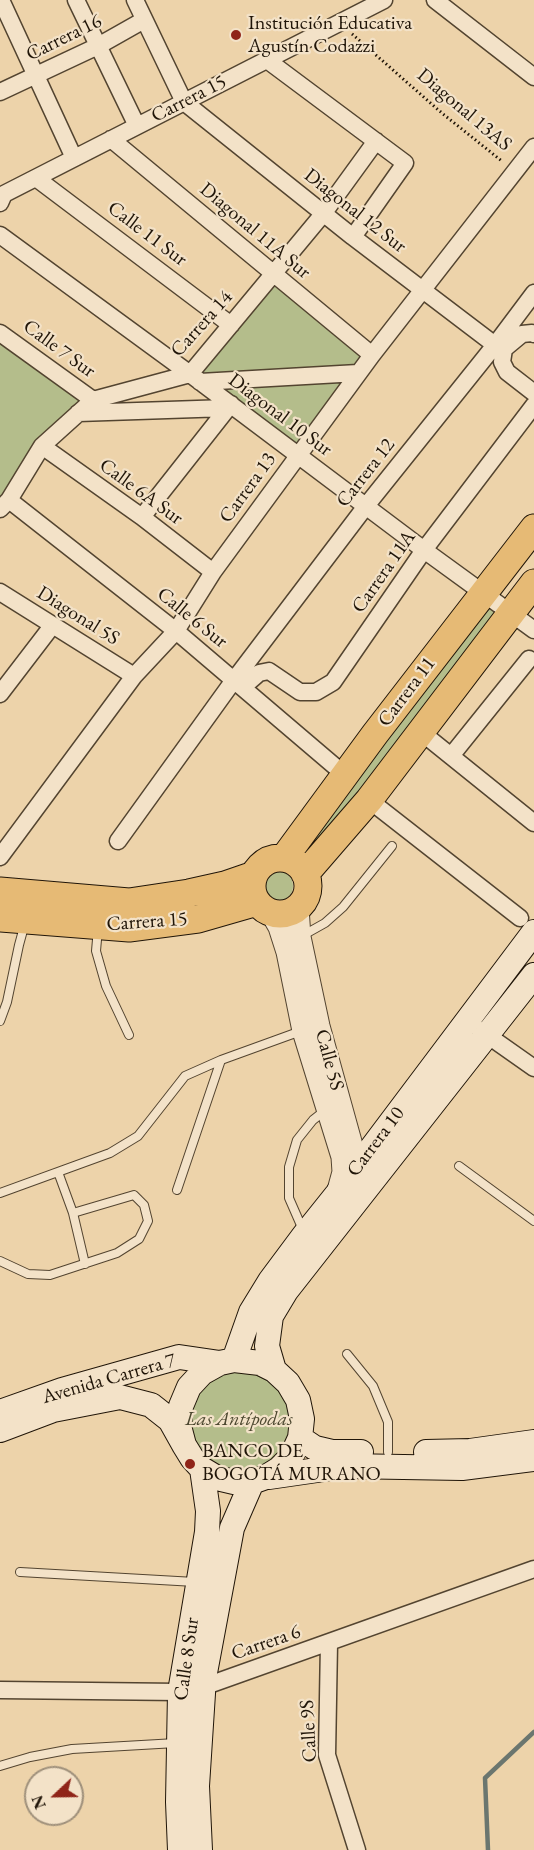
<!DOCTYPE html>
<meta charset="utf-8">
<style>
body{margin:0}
#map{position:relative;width:534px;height:1850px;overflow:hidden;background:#edd3aa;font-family:"EB Garamond",serif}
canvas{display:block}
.north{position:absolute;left:24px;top:1766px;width:60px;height:60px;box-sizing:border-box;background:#f3e2c8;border:2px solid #9f907b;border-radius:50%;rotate:248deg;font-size:16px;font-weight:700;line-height:24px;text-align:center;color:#201508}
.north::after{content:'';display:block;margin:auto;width:21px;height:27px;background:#8f2418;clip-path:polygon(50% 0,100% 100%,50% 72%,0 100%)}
</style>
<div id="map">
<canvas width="534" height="1850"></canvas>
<div class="north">N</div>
</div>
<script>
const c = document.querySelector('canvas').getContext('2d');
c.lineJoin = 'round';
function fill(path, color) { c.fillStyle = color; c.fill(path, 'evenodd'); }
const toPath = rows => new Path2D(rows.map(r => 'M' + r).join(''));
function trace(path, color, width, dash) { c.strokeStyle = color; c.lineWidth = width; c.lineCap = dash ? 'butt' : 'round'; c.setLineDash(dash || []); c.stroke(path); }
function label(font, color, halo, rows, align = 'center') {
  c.font = font + ' "EB Garamond",serif'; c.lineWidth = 4.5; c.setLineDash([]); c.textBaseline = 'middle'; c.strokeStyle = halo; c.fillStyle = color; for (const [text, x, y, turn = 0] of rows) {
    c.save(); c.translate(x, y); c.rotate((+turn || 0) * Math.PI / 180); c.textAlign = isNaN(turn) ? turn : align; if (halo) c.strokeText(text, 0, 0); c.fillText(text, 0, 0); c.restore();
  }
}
const green = toPath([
 [273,281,364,355,297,449,237,404,201,372],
 [0,333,93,400,0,509],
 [488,606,497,613,308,859,302,860,296,856],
 '263 886a15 15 0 1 1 30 0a15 15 0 1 1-30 0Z',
 [233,1367,275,1381,291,1407,290,1437,273,1462,245,1474,215,1468,193,1447,188,1403,195,1389]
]);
const stream = toPath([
 [488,1850,485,1778,534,1732]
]);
const path = toPath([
 [352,34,443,114,503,162]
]);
const service = toPath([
 [98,928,96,951,106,986,129,1035],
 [300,937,325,923,343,907,392,846],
 [0,1021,7,1002,19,945,25,923],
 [459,1166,534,1221],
 [177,1190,221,1060],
 [0,1193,110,1153,138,1136,185,1076,221,1060,301,1031],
 [73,1213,85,1264],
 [303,1230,289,1198,289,1167,297,1140,313,1120,327,1109],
 [0,1261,28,1274,50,1275,117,1253,139,1239,148,1221,144,1205,134,1195,73,1213,58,1172],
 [347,1354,373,1386,388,1422,388,1452],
 [20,1572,195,1582],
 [0,1766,30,1757,72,1749,176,1743]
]);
const minor = toPath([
 [1,0,74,158],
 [76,0,137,126],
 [135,0,184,102,353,237,495,345,504,349,522,334,532,333,534,334],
 [435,0,534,77],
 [267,60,405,163,353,237],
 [0,92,98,46,144,20],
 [111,139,372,355],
 [36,178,231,325],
 [0,203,4,194,384,0],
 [0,235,190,374,424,550,534,630],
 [0,333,93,400],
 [504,349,502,362,507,372,534,393],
 [200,382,358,373],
 [78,413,227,408],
 [42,446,142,517,213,572],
 [9,500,176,631,345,775],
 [0,509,9,500,42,446,93,400,190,374,323,214,376,141],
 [142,517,231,404],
 [0,592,134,676],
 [243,687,259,673,269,671,300,692,316,692,333,682,424,550,534,405],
 [0,694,52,626],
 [421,732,534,823],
 [451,756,529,659],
 [369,800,520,918],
 [118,841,234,680,366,506,495,345,534,293],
 [0,857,134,676,176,631,213,572,372,355,534,147],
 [480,1030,534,1068],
 [329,1643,327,1755,357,1850],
 [0,1690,180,1692,203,1687,534,1569]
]);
const tertiary = toPath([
 [298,908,300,937,319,1026,358,1167,359,1178],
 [271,913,279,927,287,952,303,1031,342,1157,343,1172,337,1194]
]);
const secondary = toPath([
 [234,1360,251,1312,270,1281,305,1234,337,1194,534,932],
 [274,1370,267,1346,271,1316,286,1291,534,975],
 [0,1412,62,1390,179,1357,220,1363],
 [0,1430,53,1410,120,1397,151,1405,170,1420,184,1445,192,1458,202,1469,217,1478,234,1482,252,1482,266,1477,279,1469,289,1459,295,1449,300,1438,302,1419,298,1400,288,1383,274,1370,260,1363,234,1360,220,1363,202,1373,189,1387,181,1406,179,1426,184,1445],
 [300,1438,315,1448,332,1452,361,1452],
 [426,1452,470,1451,534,1442],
 [269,1477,345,1466,462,1468,534,1459],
 [180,1850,178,1802,180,1692,207,1532,208,1511,202,1469],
 [200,1850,197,1786,204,1678,232,1528,252,1482]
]);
const primary = toPath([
 [284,858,375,734,534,528],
 '252 886a28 28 0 1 1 56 0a28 28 0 1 1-56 0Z',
 [305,874,369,800,534,583],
 [0,891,129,902,189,893,225,885,254,875],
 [0,918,129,928,198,919,257,902]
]);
const markers = [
 [236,35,6,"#8f2418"],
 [190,1464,6,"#8f2418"]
];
const poiNames = [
 ["Institución Educativa",248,24],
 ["Agustín Codazzi",248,47],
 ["BANCO DE",202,1452],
 ["BOGOTÁ MURANO",202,1475]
];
const streetNames = [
 ["Carrera 16",64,38,-26],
 ["Carrera 15",189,99,-27],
 ["Diagonal 13AS",464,110,40],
 ["Diagonal 12 Sur",355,211,38],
 ["Diagonal 11A Sur",255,231,40],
 ["Calle 11 Sur",147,234,37],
 ["Carrera 14",202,324,-48],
 ["Calle 7 Sur",59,349,36],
 ["Diagonal 10 Sur",280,415,37],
 ["Carrera 12",366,473,-52],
 ["Carrera 13",248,488,-54],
 ["Calle 6A Sur",141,492,36],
 ["Carrera 11A",384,572,-55],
 ["Diagonal 5S",78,616,32],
 ["Calle 6 Sur",192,618,39],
 ["Carrera 11",407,692,-53],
 ["Carrera 15",147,922,-4],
 ["Calle 5S",329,1060,75],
 ["Carrera 10",376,1142,-53],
 ["Avenida Carrera 7",109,1379,-16],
 ["Carrera 6",266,1643,-19],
 ["Calle 8 Sur",187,1659,-82],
 ["Calle 9S",309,1731,-93]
];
const parkNames = [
 ["Las Antípodas",239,1420]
];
fill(green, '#b4bd8b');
trace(stream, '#6b766f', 4.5);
trace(service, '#534430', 10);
trace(minor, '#534430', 19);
trace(tertiary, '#534430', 23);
trace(secondary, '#201508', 26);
trace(primary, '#201508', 29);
trace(path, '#201508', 3, [1.5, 3]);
trace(service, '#f3e2c8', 8);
trace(minor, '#f3e2c8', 16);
trace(tertiary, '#f3e2c8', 21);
trace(secondary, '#f3e2c8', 24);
trace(primary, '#e6ba75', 27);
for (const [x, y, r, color] of markers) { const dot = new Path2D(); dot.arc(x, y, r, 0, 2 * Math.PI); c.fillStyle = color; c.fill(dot); trace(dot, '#f3e2c8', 2); }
label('20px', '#201508', '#f3e2c8', poiNames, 'left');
label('20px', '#201508', '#f3e2c8', streetNames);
label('italic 20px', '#4c472f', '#f3e2c8', parkNames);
</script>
